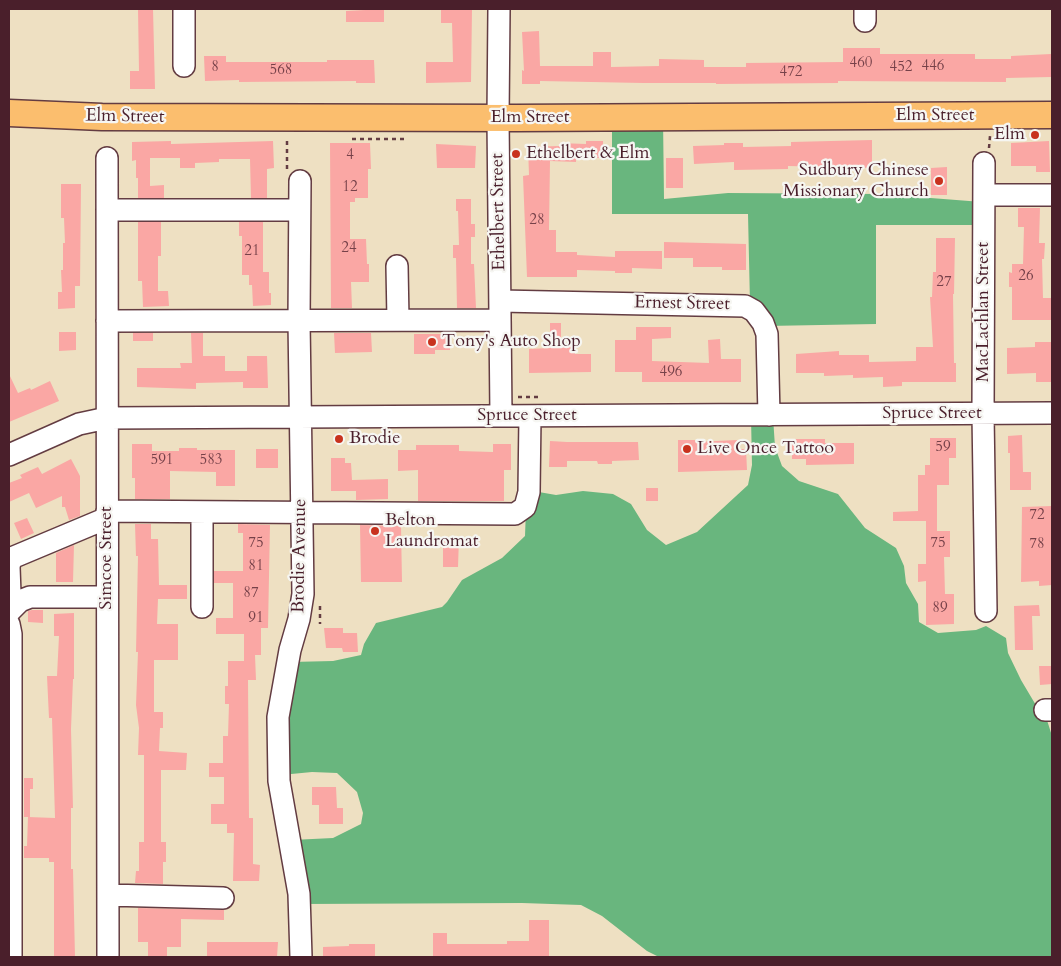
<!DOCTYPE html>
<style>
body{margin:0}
#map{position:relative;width:1061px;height:966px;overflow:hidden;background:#eee0c2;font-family:Cardo,serif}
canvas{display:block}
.frame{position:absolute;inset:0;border:10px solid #4a1f2b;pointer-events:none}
</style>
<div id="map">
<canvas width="1061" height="966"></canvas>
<div class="frame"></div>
</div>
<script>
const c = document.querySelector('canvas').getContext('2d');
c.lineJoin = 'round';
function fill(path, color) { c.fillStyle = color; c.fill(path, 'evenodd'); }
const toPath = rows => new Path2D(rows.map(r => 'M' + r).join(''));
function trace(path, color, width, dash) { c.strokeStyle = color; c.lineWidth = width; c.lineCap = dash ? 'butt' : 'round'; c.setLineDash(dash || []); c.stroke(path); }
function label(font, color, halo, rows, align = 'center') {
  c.font = font + ' Cardo,serif'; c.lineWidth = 4.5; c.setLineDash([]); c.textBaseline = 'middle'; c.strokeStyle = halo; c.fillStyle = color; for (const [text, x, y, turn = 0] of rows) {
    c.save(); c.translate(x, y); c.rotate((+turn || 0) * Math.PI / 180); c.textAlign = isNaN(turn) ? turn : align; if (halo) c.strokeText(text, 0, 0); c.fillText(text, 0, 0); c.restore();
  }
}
const forest = toPath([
 [612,118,663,118,664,199,728,193,879,194,982,202,982,225,876,225,876,324,766,326,750,304,748,214,612,214],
 [751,417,773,417,775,447,782,466,799,481,838,494,865,528,896,548,904,566,906,583,918,604,919,622,938,633,976,630,986,626,1006,638,1008,653,1021,680,1037,707,1046,717,1052,736,1052,957,659,957,647,951,602,916,581,905,522,903,302,904,292,840,333,838,361,824,363,813,357,792,337,773,312,772,281,775,291,662,333,661,361,655,364,644,376,623,442,607,447,602,462,580,502,558,525,536,526,509,533,491,556,495,583,491,613,494,631,504,647,530,666,545,697,532,748,485,752,465]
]);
const building = toPath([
 [138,9,153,9,155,89,130,89,130,71,139,71],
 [384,9,384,22,346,22,346,11],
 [441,9,472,9,471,82,426,83,426,62,453,62,452,23,441,23],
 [539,31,540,66,593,66,593,52,611,52,611,67,659,66,659,59,704,60,704,67,746,67,746,63,843,62,843,48,880,48,880,54,975,54,975,59,1011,59,1011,56,1051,54,1051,77,1006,78,1006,82,838,81,838,83,716,84,716,83,643,83,540,81,540,84,522,84,522,70,524,71,522,32],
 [204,56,226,56,226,62,327,62,327,60,374,60,375,83,356,83,356,81,239,82,239,80,205,81],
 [872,140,872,168,788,166,788,169,734,170,734,162,694,164,693,146,724,145,724,143,743,143,743,147,791,146,791,142],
 [171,141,171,144,273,141,274,168,267,169,267,198,251,198,250,159,219,159,219,162,195,163,195,168,180,168,180,158,150,158,150,186,164,185,164,198,138,198,138,178,136,178,136,160,132,161,132,142],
 [586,141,603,141,603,158,576,158,576,162,550,161,549,230,556,230,556,252,577,252,577,255,615,257,615,251,662,251,662,269,632,268,632,273,615,273,615,271,577,270,577,277,527,277,523,176,529,175,528,147,559,146,559,143,586,144],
 [1049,141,1050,172,1036,172,1036,166,1011,166,1011,143],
 [330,143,370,143,371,169,368,169,368,198,355,198,355,202,350,202,350,239,366,239,367,264,369,264,369,282,351,282,352,308,331,308],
 [436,144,476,146,475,168,437,168],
 [666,158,683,158,683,188,666,188],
 [947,167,947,195,931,195,931,168],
 [61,184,81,184,80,286,75,286,75,308,58,309,58,292,62,292,61,270,63,270,63,243,65,243,64,218,61,218],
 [456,199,471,199,471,224,475,224,475,237,471,237,471,264,474,264,476,308,457,308,456,258,453,258,453,245,459,245,458,211,456,211],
 [1018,208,1040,208,1039,243,1045,243,1044,259,1042,259,1043,298,1052,298,1052,320,1012,320,1012,287,1009,287,1009,272,1012,273,1012,264,1023,264,1024,227,1018,227],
 [138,222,161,222,161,256,158,256,158,291,168,291,169,306,143,307,142,281,138,281],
 [239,222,263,222,263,272,269,272,269,293,271,293,271,305,253,306,252,285,249,285,249,275,242,275,242,236,239,236],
 [936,238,955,238,954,294,953,294,954,363,956,363,956,382,902,382,902,386,883,387,883,377,853,378,853,375,824,376,824,373,796,373,796,354,839,351,839,355,869,355,869,362,916,361,916,347,933,347,930,297,932,297,933,272,936,272],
 [664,242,746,244,746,270,722,270,722,267,693,267,693,258,664,258],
 [550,323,561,323,561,345,575,345,575,354,591,354,591,372,529,373,529,349,550,348],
 [636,327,671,327,671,338,652,339,652,361,709,363,708,340,720,339,721,359,741,359,741,382,642,382,642,372,615,372,615,340,636,340],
 [59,332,76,332,76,350,59,351],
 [133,333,153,333,153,341,133,341],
 [191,333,203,333,203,356,225,356,225,371,247,371,247,356,267,356,268,388,243,388,243,382,196,383,196,389,137,387,137,368,181,368,180,363,192,363],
 [334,333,371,333,372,352,335,353],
 [414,334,450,334,450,350,435,350,435,354,414,354],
 [1035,342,1052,342,1052,382,1036,382,1036,373,1007,374,1007,348,1035,347],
 [9,374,18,393,30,388,31,390,50,381,59,401,9,422],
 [1022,435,1023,472,1031,472,1031,490,1010,490,1010,453,1008,453,1008,436],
 [930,438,956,438,956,458,949,458,949,485,937,485,937,531,950,531,950,557,944,557,945,594,954,594,954,624,926,625,926,581,918,582,918,564,926,564,926,521,893,521,893,512,918,511,918,475,925,475,925,465,930,465],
 [792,439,825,439,825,443,854,443,854,464,806,465,806,459,792,459],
 [678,440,695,440,695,442,737,440,737,449,746,449,747,470,678,472],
 [550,441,567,442,638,442,639,460,612,461,612,464,598,464,597,461,567,461,567,467,549,467],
 [132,444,152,444,152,451,179,451,179,448,197,448,197,450,235,450,235,486,216,486,216,472,170,471,170,499,135,499,135,478,132,478],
 [493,444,511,444,511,470,504,470,504,501,418,501,418,470,398,471,398,450,416,450,416,445,459,445,459,451,493,452],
 [256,449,278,449,278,468,256,468],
 [331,458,345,458,345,463,351,463,352,480,388,479,388,499,356,500,356,491,331,491],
 [71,459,80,476,80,516,69,520,65,507,62,507,62,496,36,508,29,493,9,502,9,483,22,478,20,475,38,467,42,474],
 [646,488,658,488,658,501,646,501],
 [1052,506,1052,585,1039,586,1039,581,1021,582,1022,507],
 [27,518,34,533,21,539,14,523],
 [135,524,151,524,151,539,158,539,159,585,187,585,187,599,158,599,157,624,178,624,178,660,154,660,154,712,163,712,163,728,160,728,159,751,187,753,186,770,161,770,161,842,166,842,166,862,163,862,163,884,135,883,136,871,139,871,139,842,144,842,144,755,138,755,139,728,136,705,138,652,136,652,138,556,136,556],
 [238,524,270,525,268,628,261,628,261,655,255,655,256,680,248,680,249,818,253,818,253,864,260,865,259,881,233,881,234,833,227,833,227,824,211,824,211,804,224,804,224,777,209,777,209,763,223,763,223,736,228,736,229,704,225,704,225,686,228,686,228,661,244,661,244,634,216,634,216,618,233,618,233,583,214,583,214,571,243,571,243,533,238,533],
 [360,525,401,526,402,582,361,582],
 [443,537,459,537,458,567,443,567],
 [74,545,73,582,56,582,56,553],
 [1039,605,1040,616,1032,616,1033,650,1015,650,1014,606],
 [32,610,43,610,43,623,28,622,28,611],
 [74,613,74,679,73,679,71,729,73,808,71,808,71,869,73,869,75,957,54,957,54,862,49,862,49,858,24,858,24,846,27,846,28,817,55,818,52,718,49,718,47,676,57,676,59,636,54,636,54,614],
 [324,628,343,628,343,633,357,633,358,652,343,652,342,648,326,648],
 [1039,666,1052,666,1052,684,1040,685],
 [24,778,33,778,33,789,30,789,30,817,24,817],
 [312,787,336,787,337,808,343,808,343,824,319,824,319,805,312,805],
 [138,908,224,910,224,920,181,919,181,947,167,947,167,957,148,957,148,942,138,942],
 [529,920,549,920,549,957,433,956,433,933,447,933,447,944,507,944,507,941,529,941],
 [207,942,278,942,277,957,207,957],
 [349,944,375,944,375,957,323,957,323,947,349,946]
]);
const path = toPath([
 [352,139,406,139],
 [989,148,990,136],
 [287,169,287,137],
 [518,397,538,397],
 [320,606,320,624]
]);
const minor = toPath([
 [184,9,184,66],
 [499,9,498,118,501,416],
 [865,21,865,9],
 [107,158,108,957],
 [984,163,983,414,986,611],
 [300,181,299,321,303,594,299,619,290,650,278,717,279,781,299,894,301,957],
 [984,195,1052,195],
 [107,210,299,210],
 [397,266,398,320],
 [500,301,745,306,754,311,763,323,767,334,769,415],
 [107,321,500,320],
 [9,455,79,424,107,418,1052,413],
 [107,511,515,514,525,507,529,492,530,416],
 [202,512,202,607],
 [15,605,10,594,9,567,10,562,14,557,107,518],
 [9,612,20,601,30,597,107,597],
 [9,624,11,634,11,957],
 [1045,710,1052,710],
 [108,895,223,898]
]);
const major = toPath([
 [9,113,102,117,516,118,1052,115]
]);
const markers = [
 [1035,135,5,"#c8321e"],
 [516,154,5,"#c8321e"],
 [939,181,5,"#c8321e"],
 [432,342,5,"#c8321e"],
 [339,439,5,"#c8321e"],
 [687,449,5,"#c8321e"],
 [375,531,5,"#c8321e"]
];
const numberNames = [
 ["460",861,64],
 ["446",933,67],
 ["8",215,68],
 ["452",901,68],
 ["568",281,71],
 ["472",791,73],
 ["4",350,156],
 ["12",350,188],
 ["28",537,221],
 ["24",349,249],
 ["21",252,252],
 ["26",1026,277],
 ["27",944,283],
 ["496",671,373],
 ["59",943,448],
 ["591",162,461],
 ["583",211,461],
 ["72",1037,516],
 ["75",256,544],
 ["75",938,544],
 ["78",1037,545],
 ["81",256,567],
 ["87",251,594],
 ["89",940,609],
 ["91",256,619]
];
const streetNames = [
 ["Elm Street",935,116],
 ["Elm Street",125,117,1],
 ["Elm Street",530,118],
 ["Ethelbert Street",499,212,-91],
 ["Ernest Street",682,304,1],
 ["MacLachlan Street",984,312,-90],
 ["Spruce Street",932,414],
 ["Spruce Street",527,416],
 ["Brodie Avenue",300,556,-89],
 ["Simcoe Street",107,558,-90]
];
const poiNames = [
 ["Elm",1025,135,"right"],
 ["Ethelbert & Elm",526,154],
 ["Sudbury Chinese",929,171,"right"],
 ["Missionary Church",929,192,"right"],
 ["Tony's Auto Shop",442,342],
 ["Brodie",349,439],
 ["Live Once Tattoo",697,449],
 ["Belton",385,521],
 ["Laundromat",385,542]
];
fill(forest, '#69b67e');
fill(building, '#faa7a4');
trace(minor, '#633c42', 24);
trace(major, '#633c42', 29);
trace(path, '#633c42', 2.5, [4, 4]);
trace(minor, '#fff', 21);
trace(major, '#fbbe6e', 26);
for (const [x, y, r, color] of markers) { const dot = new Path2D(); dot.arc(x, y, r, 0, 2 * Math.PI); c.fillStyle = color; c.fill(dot); trace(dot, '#f6f6f2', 2); }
label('15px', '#764149', null, numberNames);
label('18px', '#4a1f2b', '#f6f6f2', streetNames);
label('18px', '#4a1f2b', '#f6f6f2', poiNames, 'left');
</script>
